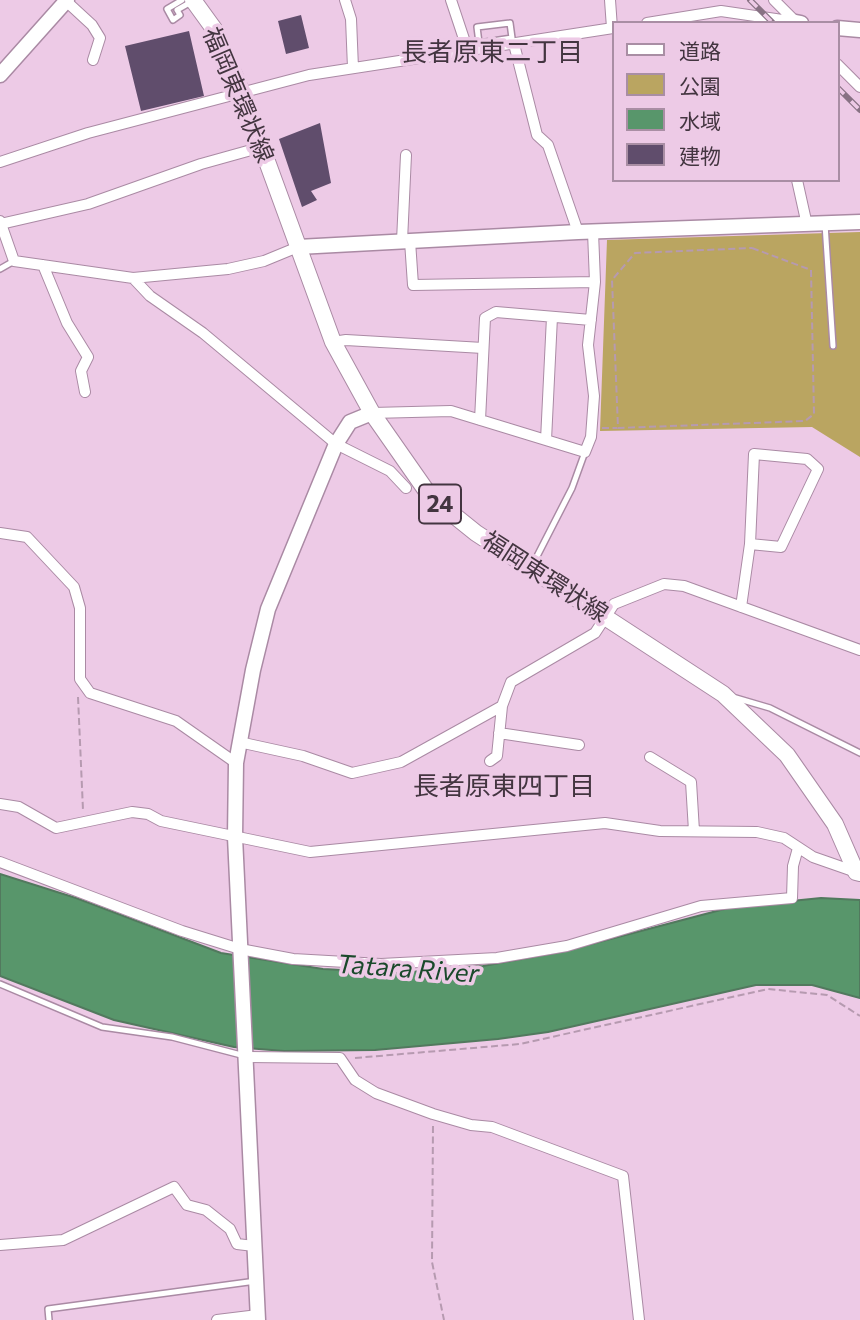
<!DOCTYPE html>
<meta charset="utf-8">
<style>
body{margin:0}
#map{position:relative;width:860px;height:1320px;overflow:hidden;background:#edcae6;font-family:Commissioner,"Noto Sans JP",sans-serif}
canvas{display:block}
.legend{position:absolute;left:612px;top:21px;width:228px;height:161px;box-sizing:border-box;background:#edcae6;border:2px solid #a98ea4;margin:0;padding:9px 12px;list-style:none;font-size:21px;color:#433540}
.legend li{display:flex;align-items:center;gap:14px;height:35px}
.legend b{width:35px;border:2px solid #a98ea4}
</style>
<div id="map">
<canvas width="860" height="1320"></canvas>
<ul class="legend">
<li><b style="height:9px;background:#fff"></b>道路</li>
<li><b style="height:19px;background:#baa561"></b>公園</li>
<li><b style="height:19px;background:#58966b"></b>水域</li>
<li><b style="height:19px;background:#604d6c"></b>建物</li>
</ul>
</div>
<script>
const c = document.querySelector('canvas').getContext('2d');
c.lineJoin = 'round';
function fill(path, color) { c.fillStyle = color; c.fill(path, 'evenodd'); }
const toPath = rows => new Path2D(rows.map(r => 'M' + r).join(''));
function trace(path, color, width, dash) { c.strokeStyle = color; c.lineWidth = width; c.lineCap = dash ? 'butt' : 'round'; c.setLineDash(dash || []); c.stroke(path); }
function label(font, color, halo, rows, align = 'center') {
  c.font = font + ' Commissioner,"Noto Sans JP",sans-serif'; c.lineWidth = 7; c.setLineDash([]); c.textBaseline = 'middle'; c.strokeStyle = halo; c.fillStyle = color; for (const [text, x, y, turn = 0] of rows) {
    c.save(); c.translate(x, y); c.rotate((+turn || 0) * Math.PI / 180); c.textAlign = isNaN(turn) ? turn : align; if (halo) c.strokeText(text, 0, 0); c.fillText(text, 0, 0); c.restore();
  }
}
const green = toPath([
 [860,232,860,457,812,427,600,431,607,240]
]);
const water = toPath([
 [0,874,76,898,221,953,323,969,399,973,483,966,561,952,732,907,821,898,860,900,860,998,812,985,756,985,548,1032,498,1039,375,1050,284,1051,234,1047,114,1020,0,976,0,874]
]);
const building = toPath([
 [301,15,309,48,286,54,278,21],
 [189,31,204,96,141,111,125,46],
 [320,123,331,183,311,191,317,200,302,207,279,139]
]);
const path = toPath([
 [752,248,811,270,814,414,805,421,618,428,612,280,635,253,752,248],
 [602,428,617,428],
 [78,697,83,810],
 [355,1058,520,1044,768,989,827,995,860,1016],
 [433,1126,432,1262,444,1320]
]);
const lane = toPath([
 [182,0,167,9,173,20,180,15,177,10,191,2],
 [510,23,512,38,479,43,477,27,510,23],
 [825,224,833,346],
 [0,269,14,261],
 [532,566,572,488,585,452],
 [736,698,770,708,860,753],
 [0,984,102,1027,172,1037,245,1056],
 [49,1320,48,1309,256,1281]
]);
const street = toPath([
 [345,0,351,19,353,68],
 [451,0,468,51],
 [610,0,612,28],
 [774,0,796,22],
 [66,1,92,25,100,38,93,60],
 [647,23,721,11,796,22],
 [514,44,537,135,548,145,578,232],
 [837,64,860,87],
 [0,162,88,133,309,75,613,28],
 [797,180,807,225],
 [0,221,14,261,133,278,228,269,264,261,298,247],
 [1,224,88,204,201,164,262,147],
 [402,241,406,155],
 [410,241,413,285,595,282],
 [43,265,67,323,88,357,81,371,85,392],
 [133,278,150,296,203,333,336,444,390,471,406,488],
 [333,342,346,340,483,348],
 [372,413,451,411,585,452,591,437,594,396,588,345,595,282,593,232],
 [480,420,485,318,496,312,591,320],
 [546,440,552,317],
 [0,533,27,537,74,587,80,608,80,679,90,693,176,721,236,763],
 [741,607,750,544,754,454,807,459,818,469,781,547,750,544],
 [499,733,579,745],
 [239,742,303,756,352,773,401,762,502,706,511,682,595,633,614,604,664,584,684,586,860,650],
 [650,757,691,782,694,831],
 [490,761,497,756,502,706],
 [0,804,19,807,56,828,132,812,148,814,161,821,310,852,605,823,660,831,757,832,784,838,813,857,856,872],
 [0,862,182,931,240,949,293,959,381,964,497,958,567,946,701,906,792,898,793,866,798,848],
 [248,1057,340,1058,355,1080,376,1093,433,1114,471,1125,492,1127,623,1176,639,1320],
 [0,1245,63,1240,174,1187,187,1205,206,1210,230,1229,237,1244,254,1246],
 [217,1320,258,1315]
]);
const secondary = toPath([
 [796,22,801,23],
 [837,28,860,30],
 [0,75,67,0],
 [298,247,578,232,860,222],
 [258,1320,235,837,236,763,253,670,268,609,336,444,350,422,372,413]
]);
const primary = toPath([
 [193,0,214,29,242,93,333,342,372,413,430,496,476,533,723,694,787,755,835,824,856,872,860,873]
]);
const rail = toPath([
 [750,0,773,23],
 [837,87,860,110]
]);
const shields = [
 [440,504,42]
];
const shieldNames = [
 ["24",440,504]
];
const streetNames = [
 ["福岡東環状線",238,95,67],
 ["福岡東環状線",545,577,33]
];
const neighbourhoodNames = [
 ["長者原東二丁目",492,52],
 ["長者原東四丁目",504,786]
];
const waterNames = [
 ["Tatara River",408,969,4]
];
fill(green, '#baa561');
fill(water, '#58966b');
trace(water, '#52795e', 2);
fill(building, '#604d6c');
trace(lane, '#aa8aa4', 8);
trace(street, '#aa8aa4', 12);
trace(secondary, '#aa8aa4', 17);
trace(primary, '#aa8aa4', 18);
trace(path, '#b69ab0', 2, [7, 3.5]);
trace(lane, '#fff', 5);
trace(street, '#fff', 10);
trace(secondary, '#fff', 14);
trace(primary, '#fff', 16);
trace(rail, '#887284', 6);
trace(rail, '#edcae6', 3.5, [10]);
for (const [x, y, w] of shields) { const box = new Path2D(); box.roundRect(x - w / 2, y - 19.5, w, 39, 5); c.fillStyle = '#edcae6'; c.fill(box); trace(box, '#433540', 2); }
label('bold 23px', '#433540', null, shieldNames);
label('24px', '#433540', '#edcae6', streetNames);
label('26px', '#433540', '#edcae6', neighbourhoodNames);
label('italic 26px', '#1a492b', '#edcae6', waterNames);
</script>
